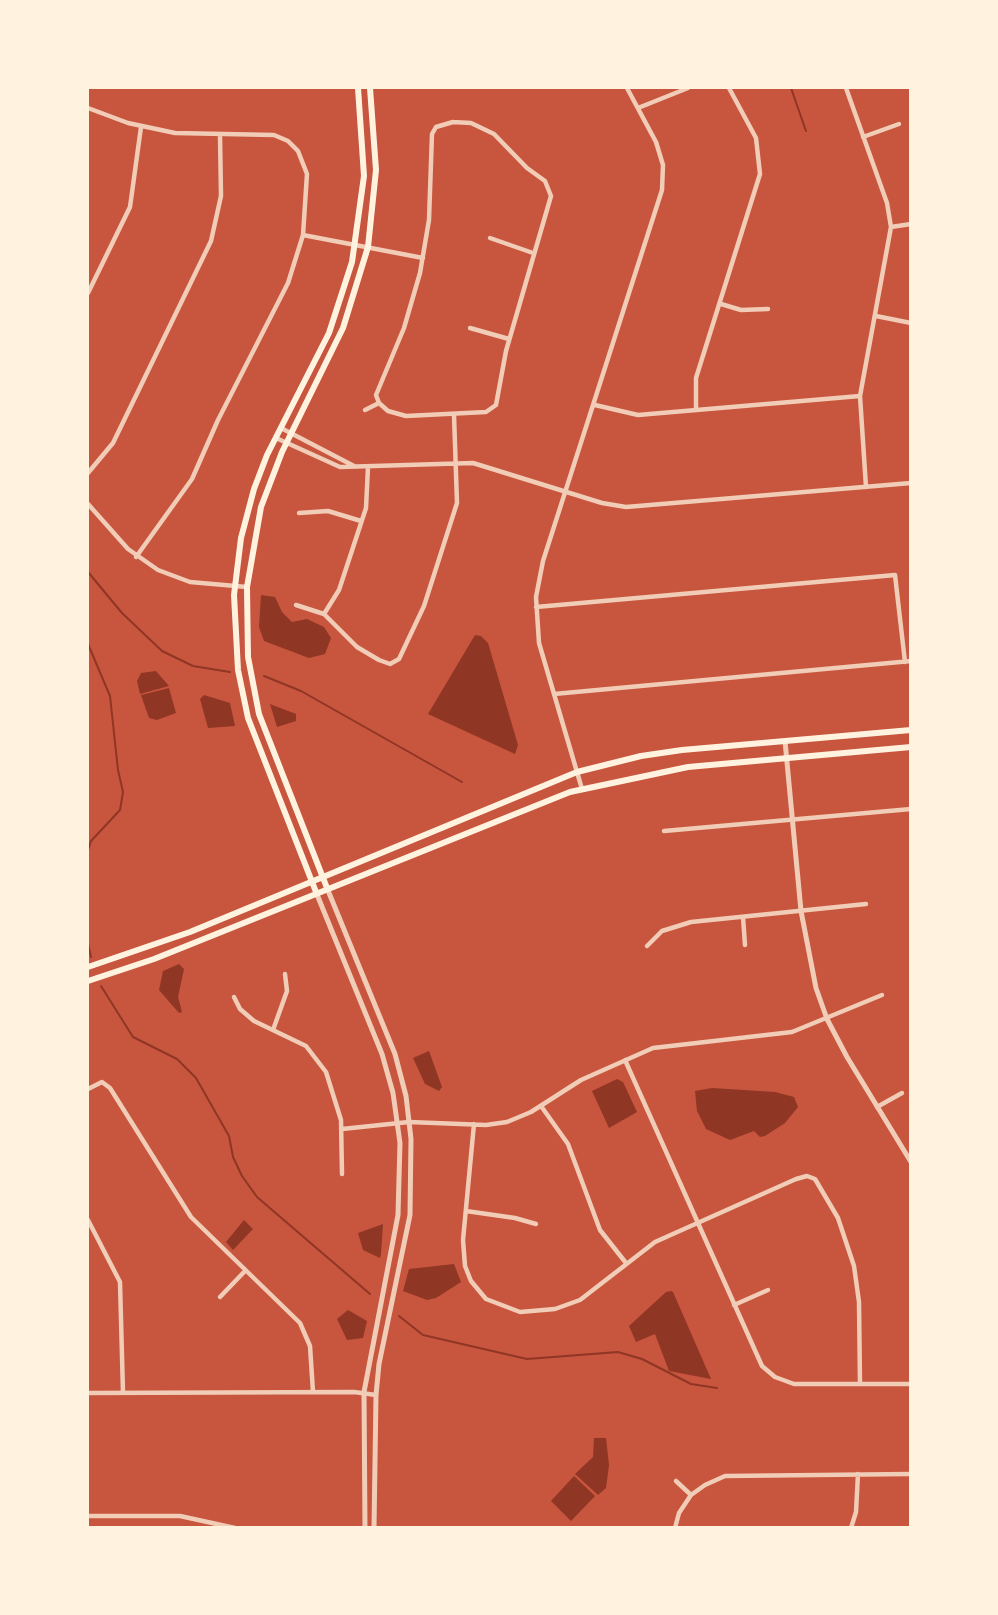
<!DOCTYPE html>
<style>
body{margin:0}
#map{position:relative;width:998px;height:1615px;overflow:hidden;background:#c8553d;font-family:Commissioner,sans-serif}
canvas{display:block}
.frame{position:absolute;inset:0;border:89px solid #fff3e0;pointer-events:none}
</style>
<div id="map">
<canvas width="998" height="1615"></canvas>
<div class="frame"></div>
</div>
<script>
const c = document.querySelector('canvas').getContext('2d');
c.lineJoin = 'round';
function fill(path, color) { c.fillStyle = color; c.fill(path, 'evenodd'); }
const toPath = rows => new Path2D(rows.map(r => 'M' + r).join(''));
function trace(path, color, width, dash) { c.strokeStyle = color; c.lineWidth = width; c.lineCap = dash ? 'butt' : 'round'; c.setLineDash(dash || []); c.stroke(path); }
const water = toPath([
 [261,595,275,597,282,612,292,622,307,619,324,627,331,638,325,654,309,658,264,641,259,627],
 [475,635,481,636,488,643,518,745,515,754,428,714],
 [156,671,169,686,140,694,137,681,141,673],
 [169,688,176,713,157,720,149,718,141,695],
 [204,695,230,703,235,726,208,728,200,699],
 [270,704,296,714,296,721,277,727],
 [179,964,184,969,178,997,182,1012,179,1013,159,990,163,971],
 [429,1051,442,1087,439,1091,425,1084,413,1058],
 [617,1079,623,1082,637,1112,609,1128,592,1091],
 [712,1088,775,1092,794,1097,798,1107,785,1123,765,1136,760,1137,754,1131,730,1140,706,1129,697,1111,695,1091],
 [244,1220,253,1229,233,1250,226,1242],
 [383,1224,381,1254,380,1258,363,1250,358,1233],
 [454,1264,461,1282,436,1298,427,1300,403,1291,409,1269],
 [671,1291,673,1292,711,1379,669,1371,655,1334,636,1342,629,1326,666,1292],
 [348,1310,367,1321,363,1338,347,1340,337,1319],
 [594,1438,606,1438,609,1465,606,1488,598,1495,575,1474,593,1457],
 [574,1476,595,1496,571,1521,551,1501]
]);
const stream = toPath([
 [791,88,806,131],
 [88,572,122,613,162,651,193,666,230,672],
 [88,644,110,696,118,770,123,792,120,810,91,841,88,850],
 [264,676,301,691,462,782],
 [88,944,91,957],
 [101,986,133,1037,177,1059,196,1078,229,1136,233,1157,242,1176,257,1197,370,1294],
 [399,1316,423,1335,527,1359,618,1352,642,1359,691,1384,717,1388]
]);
const minor = toPath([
 [846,88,887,203,891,227,860,396,866,487],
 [88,108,128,123,175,133,274,135,288,141,298,151,307,174,303,235,288,283,218,420,192,479,136,557],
 [638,108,688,88],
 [453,122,471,123,494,134,527,168,545,181,551,196,506,351,496,405,486,412,406,416,388,411,379,403,376,395,404,328,420,273,429,220,432,134,436,127,453,122],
 [863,137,899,124],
 [891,227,911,224],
 [303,235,423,258],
 [490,238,533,253],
 [88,293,130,207,141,127],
 [721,304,741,310,768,309],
 [876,316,911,323],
 [470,328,509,339],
 [595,405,638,415,860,396],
 [365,410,379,403],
 [696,410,696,378,760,174,756,138,729,88],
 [281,428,354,466],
 [276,438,340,467,473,463,602,503,626,507,911,483],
 [88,473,113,443,211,241,221,196,220,135],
 [88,504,128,549,158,570,190,582,247,587],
 [299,513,328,511,361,521],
 [296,605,324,614,357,647,379,660,390,664,399,659,424,606,457,503,454,415],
 [536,607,895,575,905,662],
 [324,614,339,590,366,508,368,467],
 [554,694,911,661],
 [582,789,539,643,536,597,543,561,662,190,663,165,656,142,627,88],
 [664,831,911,809],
 [743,917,745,945],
 [647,946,662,931,691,922,866,904],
 [234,997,240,1009,254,1021,306,1046,326,1072,341,1120,342,1174],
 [273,1030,287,991,285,974],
 [625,1060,762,1366,775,1377,794,1384,911,1384],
 [88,1089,102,1082,110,1088,191,1217,300,1323,310,1346,313,1392],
 [541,1106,568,1144,600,1230,626,1263],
 [877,1107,902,1093],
 [474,1124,463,1240,465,1266,471,1281,486,1299,520,1312,555,1309,580,1300,655,1242,796,1179,807,1176,815,1179,838,1218,854,1266,859,1302,860,1384],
 [342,1129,409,1122,486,1125,507,1122,531,1112,581,1080,653,1048,792,1032,882,995],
 [466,1211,515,1218,536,1224],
 [88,1220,120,1282,123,1393],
 [220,1297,245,1271],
 [734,1305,768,1290],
 [88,1393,354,1392,376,1395],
 [676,1481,691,1495],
 [88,1516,180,1516,235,1528],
 [675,1528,679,1513,691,1495,705,1485,725,1476,911,1474],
 [851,1528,856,1512,858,1474]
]);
const tertiary = toPath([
 [785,741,801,911,816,988,827,1019,847,1057,911,1162],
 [327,888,395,1054,406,1096,411,1139,410,1215,379,1364,376,1395,374,1528],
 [316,892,382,1054,393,1093,400,1143,398,1215,364,1392,365,1528]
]);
const secondary = toPath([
 [327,888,259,714,248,657,247,587,261,507,282,452,343,328,368,247,376,170,370,88],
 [316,892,248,718,238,670,234,595,241,538,254,489,267,455,329,333,352,262,364,176,358,88],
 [88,967,190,932,577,772,641,756,682,750,911,730],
 [88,981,154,959,570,792,688,767,911,747]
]);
fill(water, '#8f3625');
trace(stream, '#8f3625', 2);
trace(minor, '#f1ccb7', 4.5);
trace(tertiary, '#f1ccb7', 5);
trace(secondary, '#fff3e0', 6);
</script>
